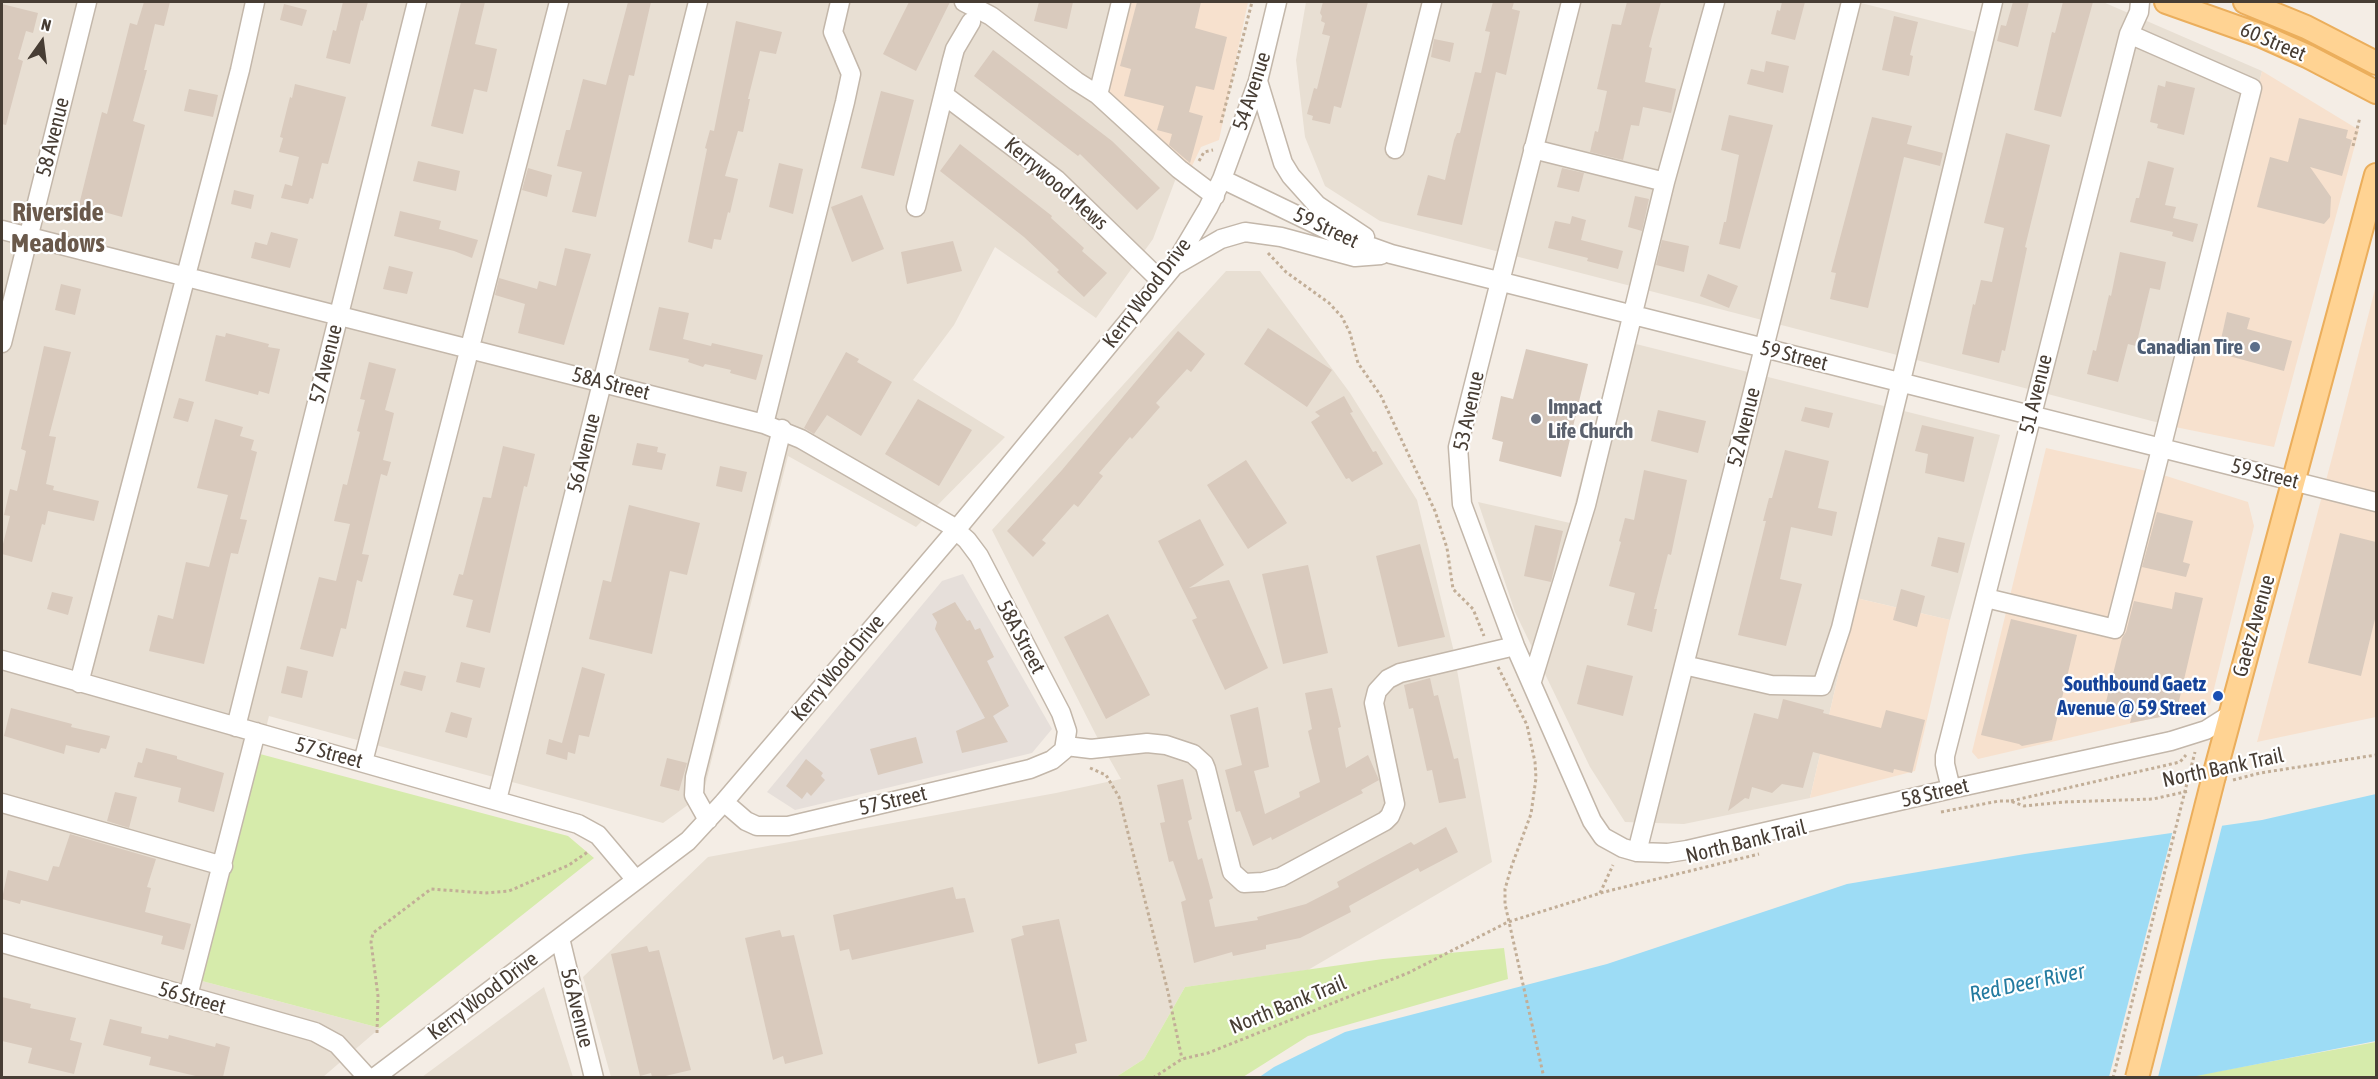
<!DOCTYPE html>
<style>
body{margin:0}
#map{position:relative;width:2378px;height:1079px;overflow:hidden;background:#f4ede5;font-family:"Asap Condensed",sans-serif}
canvas{display:block}
.frame{position:absolute;inset:0;border:3px solid #473d34;pointer-events:none}
.north{position:absolute;left:12px;top:12px;width:60px;height:60px;-webkit-text-stroke:4px #fff;paint-order:stroke;rotate:14deg;font-size:16px;font-weight:700;line-height:24px;text-align:center;color:#473d34}
.north::after{content:'';display:block;margin:auto;width:21px;height:27px;background:#473d34;clip-path:polygon(50% 0,100% 100%,50% 72%,0 100%)}
</style>
<div id="map">
<canvas width="2378" height="1079"></canvas>
<div class="frame"></div>
<div class="north">N</div>
</div>
<script>
const c = document.querySelector('canvas').getContext('2d');
c.lineJoin = 'round';
function fill(path, color) { c.fillStyle = color; c.fill(path, 'evenodd'); }
const toPath = rows => new Path2D(rows.map(r => 'M' + r).join(''));
function trace(path, color, width, dash) { c.strokeStyle = color; c.lineWidth = width; c.lineCap = dash ? 'butt' : 'round'; c.setLineDash(dash || []); c.stroke(path); }
function label(font, color, halo, rows, align = 'center') {
  c.font = font + ' "Asap Condensed",sans-serif'; c.lineWidth = 4.5; c.setLineDash([]); c.textBaseline = 'middle'; c.strokeStyle = halo; c.fillStyle = color; for (const [text, x, y, turn = 0] of rows) {
    c.save(); c.translate(x, y); c.rotate((+turn || 0) * Math.PI / 180); c.textAlign = isNaN(turn) ? turn : align; if (halo) c.strokeText(text, 0, 0); c.fillText(text, 0, 0); c.restore();
  }
}
const residential = toPath([
 [2,2,1123,2,1096,95,1176,178,1153,239,1096,318,995,247,954,325,913,380,1005,437,916,527,788,456,703,794,663,823,269,716,202,981,380,1028,323,1077,2,1078],
 [1306,2,1857,2,1992,36,2000,2,2103,2,2262,71,2175,427,1380,221,1325,186,1305,137,1296,60],
 [1226,271,1260,271,1350,393,1417,500,1453,648,1492,862,1308,970,1185,987,1144,1059,1116,1077,611,1077,583,977,708,857,1056,793,1121,779,1096,735,992,530],
 [1616,339,2000,435,1950,620,1856,598,1810,798,1684,824,1625,822,1590,767,1515,612,1478,502,1570,523],
 [544,987,573,1077,422,1077]
]);
const commercial = toPath([
 [1123,2,1248,2,1219,140,1201,147,1192,166,1182,164,1176,178,1096,95],
 [2262,71,2359,130,2274,447,2175,427],
 [2376,285,2376,717,2257,742,2333,454],
 [2046,448,2160,474,2248,502,2254,526,2210,705,1978,759,1972,752],
 [1856,598,1950,620,1915,771,1810,798]
]);
const industrial = toPath([
 [963,574,1052,729,1032,753,795,810,767,792,942,581]
]);
const green = toPath([
 [260,754,568,836,594,858,380,1028,202,981],
 [1504,948,1508,979,1308,1036,1243,1077,1116,1077,1144,1059,1185,987,1383,959],
 [2376,1042,2376,1077,2187,1077]
]);
const water = toPath([
 [2376,794,2376,1041,2186,1078,1258,1078,1274,1067,1345,1032,1607,964,1847,884,2025,854,2262,820]
]);
const pier = toPath([
 [2223,822,2158,1077,2109,1077,2173,830]
]);
const building = toPath([
 [144,2,170,2,164,26,155,24,144,70,147,70,133,121,145,125,122,217,79,205,102,112,107,114,130,23,137,25],
 [343,2,368,2,363,21,361,20,350,64,326,58,333,30,336,31],
 [461,2,485,2,475,44,497,49,487,92,474,89,463,134,431,126],
 [628,2,651,2,634,76,629,75,596,217,572,212,582,172,557,166,566,130,570,130,583,79,606,85],
 [909,2,950,2,916,71,883,54],
 [1039,2,1073,2,1067,29,1034,21],
 [1137,2,1201,2,1195,28,1227,37,1214,90,1196,86,1189,112,1203,116,1190,163,1169,145,1172,134,1157,130,1164,106,1124,96,1131,69,1120,66],
 [1323,2,1368,2,1341,108,1334,106,1330,124,1312,120,1313,116,1307,114,1314,88,1317,89,1330,36,1322,34,1325,23,1321,21,1322,16,1320,13],
 [1493,2,1514,2,1512,9,1520,11,1506,75,1496,72,1462,225,1417,215,1428,175,1445,180,1454,140,1457,133,1460,133,1475,72,1481,73,1490,32,1485,31],
 [1627,2,1661,2,1649,47,1652,48,1645,82,1676,89,1671,113,1643,107,1639,126,1631,125,1623,160,1590,152,1595,131,1598,132,1607,91,1597,89,1612,24,1621,25],
 [1782,2,1805,2,1795,40,1771,34,1777,10,1780,11],
 [2013,2,2029,2,2018,47,1997,41,2001,25,2006,26],
 [2063,2,2093,2,2061,117,2034,110,2052,32,2055,33],
 [2,4,38,13,33,33,26,31,18,59,23,61,6,125,2,124],
 [284,4,307,10,302,26,280,20],
 [1894,16,1918,22,1910,55,1913,56,1909,76,1882,70],
 [736,21,782,32,776,54,760,51,748,99,750,99,743,132,738,131,725,176,738,179,730,213,728,212,721,240,714,239,712,249,688,242,707,149,705,148,710,130,714,131],
 [1434,39,1454,43,1450,62,1431,57],
 [993,50,1112,141,1160,188,1137,210,1080,154,1078,156,974,76],
 [1766,61,1789,66,1783,93,1747,84,1751,69,1764,72],
 [2166,81,2195,88,2184,135,2157,128,2158,124,2150,122,2158,85,2165,87],
 [295,84,346,97,328,164,322,163,313,199,310,198,308,204,281,198,285,184,292,186,299,157,279,152,283,138,280,137,290,97,292,98],
 [189,89,218,95,213,117,184,111],
 [881,91,914,100,894,176,861,168],
 [1729,115,1773,125,1740,249,1719,244,1724,222,1726,222,1739,155,1721,150],
 [1872,117,1912,126,1907,144,1943,153,1940,166,1904,157,1868,308,1830,299,1836,273,1831,272],
 [2299,118,2348,130,2346,138,2352,140,2342,176,2310,167,2331,197,2330,217,2324,224,2257,207,2270,157,2288,162],
 [2006,133,2050,145,2025,247,2027,248,2005,351,2002,350,1999,363,1962,354,1973,304,1975,305,1981,280,1992,282,2004,228,1984,223],
 [960,144,1052,216,1051,218,1084,248,1082,251,1107,273,1084,297,1057,272,1059,270,1024,237,940,171],
 [418,161,460,171,456,191,413,181],
 [2148,161,2174,168,2165,205,2176,207,2173,218,2198,224,2193,242,2172,236,2173,232,2130,222,2136,198,2139,198],
 [779,163,803,169,793,214,769,207],
 [528,168,552,175,547,197,522,190],
 [1562,168,1584,173,1579,192,1557,187],
 [234,190,254,195,251,209,231,204],
 [862,195,884,249,852,262,831,207],
 [1635,196,1649,199,1642,231,1628,227],
 [400,211,441,221,439,229,478,240,472,258,454,251,394,236],
 [1572,216,1586,220,1581,240,1623,251,1618,269,1587,261,1588,258,1548,248,1555,221,1570,224],
 [271,232,298,239,290,268,251,258,255,242,267,245],
 [1662,240,1689,246,1684,272,1656,265],
 [953,241,962,271,907,284,901,252],
 [565,248,591,254,564,345,518,333,525,304,495,295,499,278,537,289,539,281,556,286],
 [2120,252,2166,262,2160,290,2150,288,2136,346,2128,344,2118,382,2087,374,2093,350,2096,351,2109,295,2111,296],
 [389,266,413,272,407,294,383,289],
 [1708,274,1738,286,1729,308,1700,296],
 [61,284,81,289,75,315,55,310],
 [659,307,689,313,683,339,711,346,712,343,763,355,756,380,730,373,731,370,705,364,703,367,688,362,689,359,649,350],
 [2227,312,2250,318,2247,329,2292,341,2284,371,2218,353],
 [1268,328,1332,370,1307,407,1244,364],
 [1178,331,1205,354,1191,372,1187,369,1156,403,1160,407,1132,439,1130,437,1099,473,1103,476,1078,507,1074,504,1042,540,1046,543,1033,557,1007,531,1062,470],
 [226,333,269,344,268,347,280,349,269,394,259,391,258,395,205,381,216,335,225,337],
 [44,346,71,352,49,436,56,437,46,484,54,486,53,490,99,501,94,521,48,511,45,525,42,524,32,562,2,554,2,548,10,516,4,515,10,489,17,491,26,451,21,449],
 [1526,349,1588,364,1561,477,1499,461,1503,442,1492,439,1501,396,1513,399],
 [846,352,859,359,857,362,892,382,861,436,827,415,814,434,804,428],
 [369,362,396,369,385,410,394,413,383,460,391,462,387,476,381,474,362,554,369,555,362,582,357,580,346,629,341,628,333,657,300,649,319,577,336,581,350,524,334,521,343,484,347,485,360,432,357,431,365,400,360,399],
 [1344,396,1353,412,1350,413,1373,452,1376,451,1383,464,1352,482,1349,478,1346,479,1311,422,1320,416,1315,412],
 [179,398,194,402,188,422,173,418],
 [918,399,972,430,939,486,885,454],
 [1805,407,1833,413,1829,428,1801,421],
 [1658,410,1706,421,1698,453,1651,441],
 [215,419,243,427,240,436,254,440,251,450,257,452,240,519,247,520,238,554,231,553,204,664,149,651,158,615,173,619,186,562,209,567,228,495,197,488],
 [1922,425,1974,437,1964,482,1925,473,1928,454,1915,451],
 [637,443,658,447,657,452,666,454,662,470,632,465],
 [503,446,535,454,527,487,524,486,490,633,466,627,473,600,453,595,459,574,463,575,483,497,491,498],
 [1785,450,1829,461,1818,508,1837,512,1832,536,1791,527,1780,579,1802,584,1786,646,1738,635,1766,521,1763,521,1769,498,1772,498],
 [1246,460,1287,523,1248,549,1207,485],
 [720,466,747,472,742,492,716,486],
 [1644,470,1687,480,1671,555,1668,554,1654,609,1657,609,1652,632,1627,625,1635,593,1609,586,1621,542,1619,541,1625,518,1634,520],
 [629,505,700,523,687,575,670,571,652,654,589,639,603,580,611,582],
 [2157,512,2193,521,2183,562,2190,564,2186,577,2142,567],
 [1200,519,1224,565,1189,588,1229,580,1268,668,1225,690,1192,620,1197,618,1158,541],
 [1535,525,1563,531,1551,582,1524,576],
 [2340,533,2376,542,2376,615,2361,676,2308,663],
 [1938,537,1965,543,1958,573,1931,566],
 [1420,544,1445,637,1398,647,1376,556],
 [1308,565,1328,653,1283,664,1262,574],
 [1901,589,1925,596,1917,627,1893,620],
 [52,592,73,597,68,615,47,609],
 [2175,592,2203,598,2176,714,2130,723,2132,716,2104,710,2122,638,2126,632,2134,601,2172,609],
 [955,602,967,621,970,620,975,630,980,628,994,657,987,661,1009,706,993,716,1008,742,962,753,956,731,985,718,935,629,937,622,932,614],
 [1108,614,1150,695,1106,719,1064,637],
 [2011,619,2077,635,2052,740,2022,746,2019,744,1981,735],
 [461,662,485,668,480,688,456,682],
 [1587,665,1633,676,1623,716,1577,704],
 [287,666,308,671,302,698,281,693],
 [582,667,605,674,589,737,579,735,575,754,568,752,567,760,546,754,549,739,562,743],
 [404,671,426,676,422,691,400,685],
 [1430,678,1434,696,1438,695,1454,759,1458,758,1466,798,1439,803,1432,770,1427,771,1413,708,1409,709,1404,685],
 [1332,688,1341,727,1338,728,1346,768,1368,755,1379,780,1361,790,1363,793,1272,840,1271,837,1253,846,1240,811,1236,812,1225,770,1242,765,1230,715,1258,707,1269,767,1254,771,1265,814,1300,797,1299,792,1320,782,1308,731,1312,729,1305,693],
 [1783,699,1824,710,1823,713,1881,728,1886,710,1925,720,1912,773,1894,769,1893,773,1813,752,1803,788,1782,784,1772,793,1752,787,1749,799,1745,798,1728,811,1754,713,1778,719],
 [11,708,72,724,71,727,110,736,106,749,101,748,99,753,66,745,64,754,4,736],
 [451,712,472,718,467,738,445,732],
 [916,737,923,763,878,775,870,749],
 [146,748,177,756,177,759,224,773,214,812,178,802,181,788,134,777,138,762,142,763],
 [667,758,687,763,679,791,660,786],
 [806,759,823,773,821,776,825,780,811,796,807,792,802,799,786,786],
 [1183,779,1192,819,1188,821,1198,860,1202,858,1213,898,1209,900,1215,927,1258,920,1257,917,1306,904,1339,887,1337,882,1368,865,1411,842,1414,845,1446,827,1458,852,1420,872,1418,868,1349,906,1351,912,1300,938,1266,945,1266,949,1233,956,1232,952,1194,963,1181,902,1186,900,1173,861,1169,862,1160,823,1165,822,1157,785],
 [115,792,137,797,129,828,107,821],
 [70,834,156,859,147,887,151,888,145,912,191,924,184,950,161,944,163,936,21,900,20,904,2,899,8,870,48,881,53,866,59,867],
 [953,887,956,899,965,898,974,932,852,960,849,949,840,951,833,915],
 [1059,919,1087,1041,1075,1044,1077,1053,1038,1064,1011,939,1024,935,1022,926],
 [780,930,782,937,794,935,823,1054,785,1064,783,1056,773,1060,745,938],
 [647,946,649,952,659,950,691,1070,661,1077,652,1077,651,1073,640,1076,611,954],
 [2,997,31,1004,30,1008,76,1018,70,1040,82,1043,74,1074,28,1063,32,1048,2,1041],
 [110,1019,142,1027,141,1033,168,1039,169,1035,215,1047,216,1043,230,1047,223,1077,200,1077,149,1065,151,1057,103,1045]
]);
const path = toPath([
 [1221,123,1252,2],
 [2353,146,2360,117],
 [1199,161,1204,152,1213,150],
 [1268,253,1286,272,1329,303,1342,317,1350,333,1358,363,1381,396,1435,511,1447,548,1453,589,1473,609,1484,636],
 [1498,667,1527,725,1535,762,1536,778,1531,814,1512,865,1505,889,1505,904,1544,1078],
 [1090,768,1106,775,1119,797,1168,992,1182,1059],
 [2233,780,2260,773,2376,755],
 [2187,783,2195,752],
 [2011,801,2180,762,2186,755],
 [1941,812,1999,801,2010,801,2024,806,2064,802,2153,799,2189,791],
 [1600,893,1613,865],
 [377,1033,378,996,371,942,373,933,431,889,485,893,509,891,569,865,589,851],
 [1153,1078,1182,1059,1208,1053,1408,973,1508,922,1604,892,1759,854]
]);
const minor = toPath([
 [964,2,991,16,1076,81,1098,95,1179,169,1215,196],
 [1571,2,1458,447,1462,504,1515,646,1592,821,1603,837,1623,848,1637,852,1668,853,1687,850,1951,789,2171,741,2206,730,2228,716],
 [1258,81,1283,163,1291,176,1317,205,1365,237],
 [944,95,1057,180,1161,281],
 [1098,95,1121,2],
 [1395,149,1432,2],
 [1533,149,1665,182],
 [1222,179,1338,235,1391,254,2376,502],
 [916,207,952,60,955,49,971,22],
 [2,230,764,424,801,439,950,525,967,540,979,556,1061,713,1067,731,1064,750,1052,760,1030,769,788,826,757,826,746,821,724,802],
 [1174,266,1221,239,1245,232,1281,237,1355,257,1381,255],
 [2,343,87,2],
 [764,424,845,102,851,74,833,32,840,2],
 [1986,598,2115,629,2161,449,2252,88,2129,34],
 [2,660,578,824,598,835,636,880],
 [1684,665,1771,685,1822,686,1841,628,1993,2],
 [1532,681,1586,505,1665,182,1715,2],
 [79,683,240,70,255,2],
 [236,727,417,2],
 [1066,746,1091,749,1147,743,1166,745,1193,754,1204,764,1206,769,1232,872,1244,883,1263,882,1281,877,1385,821,1390,816,1395,804,1374,703,1377,691,1388,679,1400,673,1515,646],
 [363,762,559,2],
 [1951,789,1945,764,1945,756,2129,34,2139,12,2140,2],
 [497,800,698,2],
 [2,803,223,866],
 [708,820,694,795,695,777,782,429],
 [1637,852,1851,2],
 [560,938,594,1078],
 [2,943,315,1032,337,1044,368,1078],
 [188,996,256,732],
 [374,1078,688,841,724,802,956,530,1173,267,1208,208,1222,179,1258,81,1277,2]
]);
const major = toPath([
 [2166,2,2262,36,2307,56,2376,92],
 [2245,2,2306,27,2376,63],
 [2214,776,2376,175]
]);
const pathBridge = toPath([
 [2113,1078,2187,783]
]);
const majorBridge = toPath([
 [2137,1078,2214,776]
]);
const markers = [
 [2255,347,6,"#5c6f8a"],
 [1536,419,6,"#6b7280"],
 [2218,696,6,"#1a4fb4"]
];
const streetNames = [
 ["60 Street",2273,42,23],
 ["54 Avenue",1252,91,-72],
 ["58 Avenue",53,137,-76],
 ["Kerrywood Mews",1056,184,41],
 ["59 Street",1326,228,25],
 ["Kerry Wood Drive",1147,293,-53],
 ["59 Street",1794,356,14],
 ["57 Avenue",326,364,-76],
 ["58A Street",611,384,14],
 ["51 Avenue",2036,394,-76],
 ["53 Avenue",1469,411,-78],
 ["52 Avenue",1744,427,-76],
 ["56 Avenue",584,453,-76],
 ["59 Street",2265,474,14],
 ["Gaetz Avenue",2254,626,-74],
 ["58A Street",1021,637,62],
 ["Kerry Wood Drive",838,668,-50],
 ["57 Street",329,753,15],
 ["North Bank Trail",2223,768,-12],
 ["58 Street",1935,793,-13],
 ["57 Street",893,801,-13],
 ["North Bank Trail",1746,842,-14],
 ["Kerry Wood Drive",483,996,-37],
 ["56 Street",192,998,16],
 ["North Bank Trail",1288,1005,-22],
 ["56 Avenue",577,1008,76]
];
const serviceNames = [
 ["Canadian Tire",2243,347]
];
const worshipNames = [
 ["Impact",1548,407],
 ["Life Church",1548,431]
];
const transitNames = [
 ["Southbound Gaetz",2206,684],
 ["Avenue @ 59 Street",2206,708]
];
const waterNames = [
 ["Red Deer River",2027,983,-12]
];
const districtNames = [
 ["Riverside",58,212],
 ["Meadows",58,243]
];
fill(residential, '#e8dfd3');
fill(commercial, '#f7e1ce');
fill(industrial, '#e6dfda');
fill(green, '#d6ebab');
fill(water, '#9ddcf5');
fill(pier, '#f4ede5');
fill(building, '#d9cabd');
trace(minor, '#c3b7aa', 21);
trace(major, '#ebae5c', 26);
trace(path, '#c2ae97', 3, [3, 3]);
trace(minor, '#fff', 18);
trace(major, '#ffd393', 22);
trace(majorBridge, '#ebae5c', 26, []);
trace(pathBridge, '#c2ae97', 3, [3, 3]);
trace(majorBridge, '#ffd393', 22);
for (const [x, y, r, color] of markers) { const dot = new Path2D(); dot.arc(x, y, r, 0, 2 * Math.PI); c.fillStyle = color; c.fill(dot); trace(dot, '#fff', 2); }
label('21px', '#473d34', '#fff', streetNames);
label('bold 21px', '#4e5e75', '#fff', serviceNames, 'right');
label('bold 21px', '#5b616d', '#fff', worshipNames, 'left');
label('bold 21px', '#164399', '#fff', transitNames, 'right');
label('italic 22px', '#247ba0', '#fff', waterNames);
label('bold 27px', '#6a594b', '#fff', districtNames);
</script>
